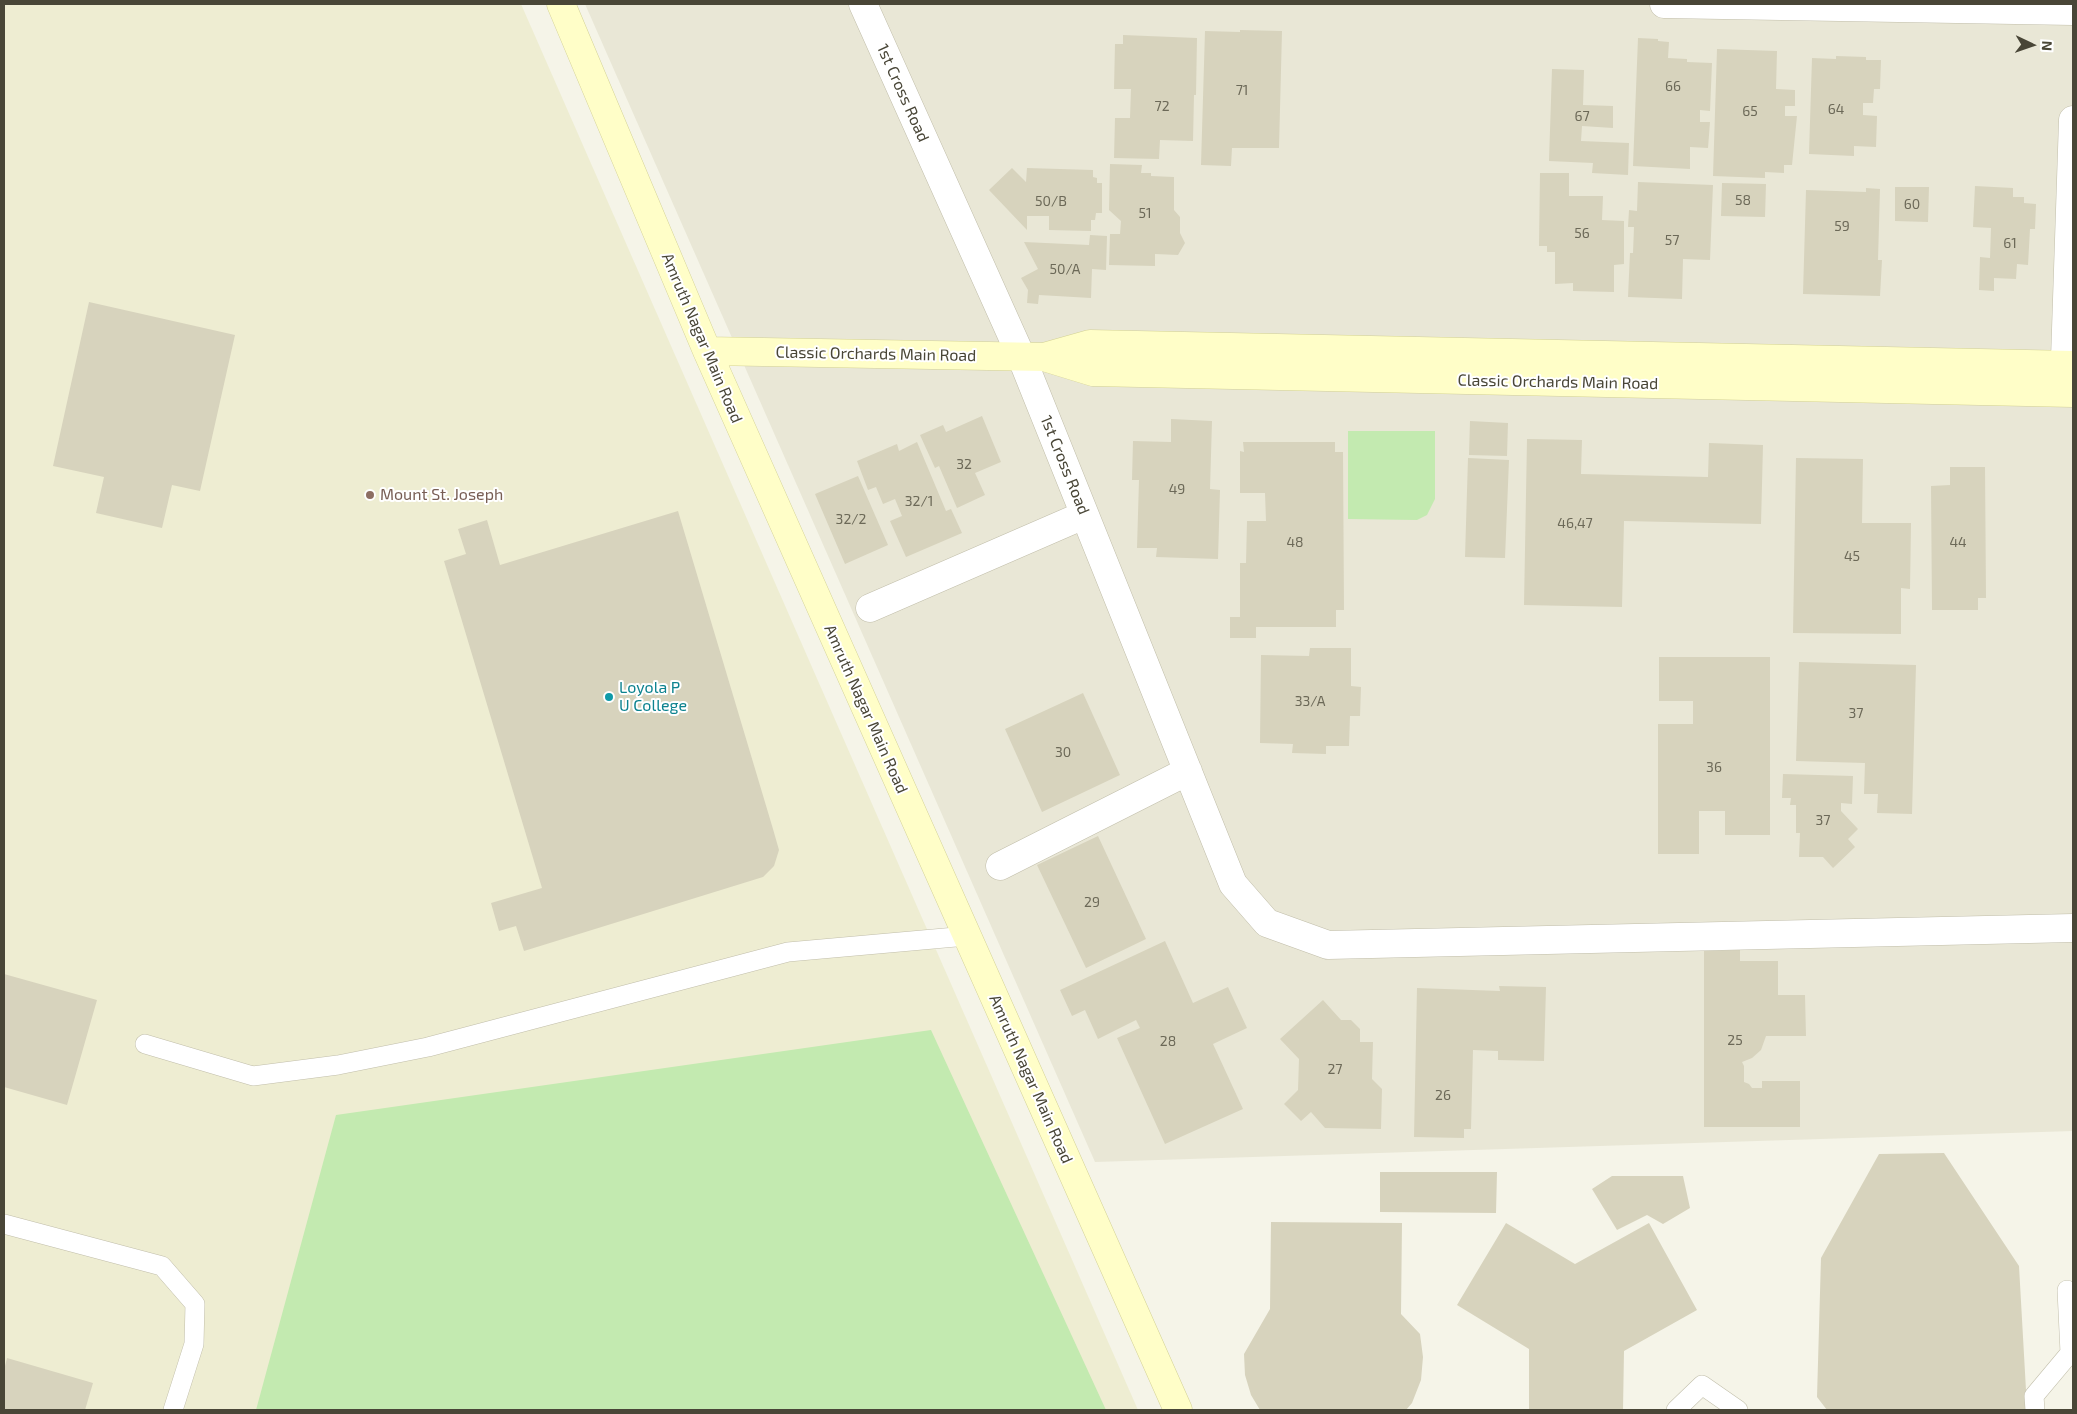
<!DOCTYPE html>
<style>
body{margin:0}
#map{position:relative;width:2077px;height:1414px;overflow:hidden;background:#f5f4e8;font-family:"Exo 2",sans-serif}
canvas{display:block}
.frame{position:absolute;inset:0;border:5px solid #494637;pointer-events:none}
.north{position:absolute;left:2007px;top:20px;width:50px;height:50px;-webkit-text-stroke:4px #fff;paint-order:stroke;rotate:93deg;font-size:14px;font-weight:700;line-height:20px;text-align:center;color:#494637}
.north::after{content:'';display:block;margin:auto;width:18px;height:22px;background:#494637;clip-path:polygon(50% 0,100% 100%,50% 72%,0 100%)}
</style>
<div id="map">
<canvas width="2077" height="1414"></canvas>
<div class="frame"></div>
<div class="north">N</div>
</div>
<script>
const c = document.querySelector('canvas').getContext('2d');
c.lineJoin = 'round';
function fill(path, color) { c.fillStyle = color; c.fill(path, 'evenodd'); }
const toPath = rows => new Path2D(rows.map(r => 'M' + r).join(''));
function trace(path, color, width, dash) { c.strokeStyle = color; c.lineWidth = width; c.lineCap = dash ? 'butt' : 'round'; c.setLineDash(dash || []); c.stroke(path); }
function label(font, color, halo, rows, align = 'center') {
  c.font = font + ' "Exo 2",sans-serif'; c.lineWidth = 4; c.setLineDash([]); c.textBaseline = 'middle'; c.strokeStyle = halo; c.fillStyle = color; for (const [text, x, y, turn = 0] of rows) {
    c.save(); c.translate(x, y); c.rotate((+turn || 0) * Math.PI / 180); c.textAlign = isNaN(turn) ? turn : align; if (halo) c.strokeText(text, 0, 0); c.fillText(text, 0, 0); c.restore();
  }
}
const residential = toPath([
 [585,4,2073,4,2073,1131,1095,1162]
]);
const education = toPath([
 [4,4,521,4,1138,1410,4,1410]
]);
const green = toPath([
 [1348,431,1435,431,1435,499,1427,515,1417,520,1348,519],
 [931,1030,1106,1410,256,1410,336,1115]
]);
const building = toPath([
 [1240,30,1282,31,1279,148,1232,148,1231,166,1201,165,1205,31,1240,32],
 [1123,35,1197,38,1196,95,1194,95,1193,141,1160,140,1159,159,1114,158,1115,118,1130,118,1131,89,1114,89,1115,44,1123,44],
 [1638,38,1658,39,1658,41,1669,42,1668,58,1687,59,1687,62,1712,63,1710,111,1700,110,1700,122,1710,122,1708,148,1690,147,1690,169,1633,166],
 [1717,49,1777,51,1776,89,1795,90,1795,106,1785,106,1785,116,1797,116,1792,165,1784,165,1784,173,1765,172,1765,178,1713,176],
 [1836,56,1866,57,1866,60,1881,60,1880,89,1874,89,1873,103,1863,103,1863,115,1877,116,1876,147,1854,146,1854,156,1809,154,1812,58,1836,59],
 [1552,69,1584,70,1583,105,1613,106,1613,128,1582,126,1581,141,1629,143,1628,175,1592,173,1593,163,1549,161],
 [1110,164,1142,165,1141,173,1151,173,1151,176,1174,177,1174,210,1180,217,1180,233,1185,243,1178,255,1155,254,1155,266,1109,265,1110,234,1120,234,1121,221,1109,210],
 [1012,168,1026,182,1027,168,1093,170,1093,177,1097,178,1097,183,1102,183,1102,213,1096,213,1095,220,1091,220,1091,231,1049,230,1049,216,1027,216,1027,230,989,190],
 [1540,173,1569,173,1569,196,1603,196,1602,220,1624,221,1624,264,1614,265,1614,292,1573,291,1573,283,1555,284,1555,252,1547,252,1547,246,1539,246],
 [1638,182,1713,185,1710,260,1683,259,1682,299,1628,297,1630,253,1633,253,1634,227,1628,227,1629,210,1637,211],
 [1722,183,1766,184,1765,217,1721,216],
 [1975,186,2013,188,2013,197,2024,197,2024,203,2036,204,2035,229,2030,229,2028,265,2017,264,2016,279,1994,278,1994,291,1979,290,1980,257,1990,258,1991,228,1973,227],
 [1895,187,1929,187,1928,222,1895,221],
 [1866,188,1880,189,1878,260,1882,260,1880,296,1803,294,1806,190,1866,192],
 [1090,235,1107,236,1106,270,1092,269,1091,298,1039,295,1038,304,1027,303,1028,290,1021,278,1038,269,1024,242,1089,245],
 [89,302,235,335,200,491,172,485,162,528,96,513,104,477,53,466],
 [982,416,1001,462,975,473,985,495,957,508,939,466,935,468,920,435,943,425,946,432],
 [1171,419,1212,421,1210,489,1220,490,1218,559,1156,557,1157,548,1137,548,1139,480,1132,480,1133,441,1171,442],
 [1470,421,1508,423,1507,456,1469,455],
 [1527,439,1582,440,1581,474,1708,477,1709,443,1763,445,1761,524,1624,521,1622,607,1524,605],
 [917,442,946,511,951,509,962,533,906,557,890,521,902,516,895,499,883,504,876,487,868,490,857,461,897,444,899,451],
 [1243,442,1335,442,1335,452,1343,452,1344,610,1336,610,1336,627,1256,627,1256,638,1230,638,1230,617,1240,617,1240,563,1246,563,1247,521,1266,521,1265,493,1240,493,1240,451,1244,452],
 [1468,458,1509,460,1505,558,1465,557],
 [1796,458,1863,459,1862,523,1911,523,1910,589,1901,588,1901,634,1793,633],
 [1950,467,1985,467,1986,598,1978,598,1978,610,1932,610,1931,486,1950,485],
 [858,476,888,545,845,564,815,494],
 [678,511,773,829,779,850,774,866,763,877,524,951,516,926,499,931,491,903,542,888,444,561,466,554,458,529,487,520,500,565],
 [1310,648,1351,648,1351,686,1361,687,1360,716,1350,716,1349,746,1326,746,1326,754,1292,753,1293,744,1260,743,1261,655,1309,656],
 [1659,657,1770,657,1770,835,1725,835,1725,811,1699,811,1699,854,1658,854,1658,724,1693,724,1693,701,1659,701],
 [1799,662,1916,665,1912,814,1877,813,1878,794,1864,794,1865,763,1796,761],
 [1083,693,1120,775,1042,812,1005,729],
 [1783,774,1853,776,1852,804,1841,803,1841,811,1858,829,1848,839,1855,847,1833,868,1823,857,1799,857,1800,833,1796,833,1796,805,1790,805,1791,798,1782,798],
 [1098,836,1146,939,1086,968,1037,865],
 [1165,941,1193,1003,1228,987,1247,1028,1213,1044,1243,1109,1165,1144,1117,1038,1140,1028,1136,1020,1098,1039,1085,1010,1072,1016,1060,990],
 [1740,950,1740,961,1778,961,1778,995,1805,995,1806,1036,1766,1036,1761,1050,1752,1058,1742,1062,1744,1066,1744,1082,1749,1084,1752,1088,1762,1088,1762,1081,1800,1081,1800,1127,1704,1127,1704,951],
 [4,974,97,1000,67,1105,4,1087],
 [1499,986,1546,987,1544,1061,1498,1060,1498,1051,1473,1050,1471,1129,1464,1129,1464,1138,1414,1137,1417,988,1500,991],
 [1323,1000,1341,1020,1351,1020,1360,1029,1360,1042,1373,1042,1372,1079,1382,1089,1381,1129,1325,1128,1311,1112,1301,1121,1284,1104,1298,1090,1299,1059,1280,1039],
 [1944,1153,2019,1266,2027,1408,2026,1410,1827,1410,1817,1397,1821,1258,1879,1154],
 [1380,1172,1497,1172,1496,1213,1380,1212],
 [1612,1176,1683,1176,1690,1208,1663,1224,1647,1215,1617,1230,1592,1189],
 [1271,1222,1402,1223,1401,1314,1420,1334,1423,1357,1421,1380,1412,1403,1406,1410,1260,1410,1251,1395,1245,1375,1244,1354,1270,1309],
 [1506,1223,1575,1264,1649,1223,1697,1310,1624,1351,1623,1410,1529,1410,1529,1349,1457,1305],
 [7,1358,93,1383,85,1410,4,1410,4,1370]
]);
const lane = toPath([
 [145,1044,253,1076,338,1065,428,1047,788,952,967,936],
 [4,1224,162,1266,195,1304,194,1344,173,1410],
 [1676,1410,1702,1385,1738,1410],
 [2035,1410,2034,1396,2070,1353,2067,1290]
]);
const street = toPath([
 [863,4,1021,356,1233,884,1267,923,1328,945,2073,928],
 [1664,4,2073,11],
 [2064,389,2073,120],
 [870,608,1084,515],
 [1000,866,1188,771]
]);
const secondary = toPath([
 [561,4,707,351,1178,1410],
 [707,351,1044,357,1093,372,2073,393],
 [1044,357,1090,344,2073,365]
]);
const markers = [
 [370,495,5,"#8d6e63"],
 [609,697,5,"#0f9aa8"]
];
const numberNames = [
 ["66",1673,86],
 ["71",1242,90],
 ["72",1162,106],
 ["64",1836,109],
 ["65",1750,111],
 ["67",1582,116],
 ["58",1743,200],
 ["50/B",1051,201],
 ["60",1912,204],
 ["51",1145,213],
 ["59",1842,226],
 ["56",1582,233],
 ["57",1672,240],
 ["61",2010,243],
 ["50/A",1065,269],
 ["32",964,464],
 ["49",1177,489],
 ["32/1",919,501],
 ["32/2",851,519],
 ["46,47",1575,523],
 ["48",1295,542],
 ["44",1958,542],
 ["45",1852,556],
 ["33/A",1310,701],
 ["37",1856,713],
 ["30",1063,752],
 ["36",1714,767],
 ["37",1823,820],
 ["29",1092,902],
 ["25",1735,1040],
 ["28",1168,1041],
 ["27",1335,1069],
 ["26",1443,1095]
];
const streetNames = [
 ["1st Cross Road",903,93,66],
 ["Amruth Nagar Main Road",702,338,67],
 ["Classic Orchards Main Road",876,354,1],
 ["Classic Orchards Main Road",1558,382,1],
 ["1st Cross Road",1065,465,68],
 ["Amruth Nagar Main Road",866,709,66],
 ["Amruth Nagar Main Road",1031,1079,66]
];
const educationNames = [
 ["Mount St. Joseph",380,495]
];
const cultureNames = [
 ["Loyola P",619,688],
 ["U College",619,706]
];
fill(residential, '#e9e7d6');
fill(education, '#eeedd2');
fill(green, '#c3eab0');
fill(building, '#d7d3bd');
trace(lane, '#c1beaa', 20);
trace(street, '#c1beaa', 29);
trace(secondary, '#d3d195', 29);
trace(lane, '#fff', 19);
trace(street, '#fff', 28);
trace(secondary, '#fffec8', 28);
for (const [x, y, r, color] of markers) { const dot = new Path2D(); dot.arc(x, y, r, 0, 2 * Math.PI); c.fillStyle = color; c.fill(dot); trace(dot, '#fff', 2); }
label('14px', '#6c6958', null, numberNames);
label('16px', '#494637', '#fff', streetNames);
label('16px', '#785e54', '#fff', educationNames, 'left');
label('16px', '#0d838f', '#fff', cultureNames, 'left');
</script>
